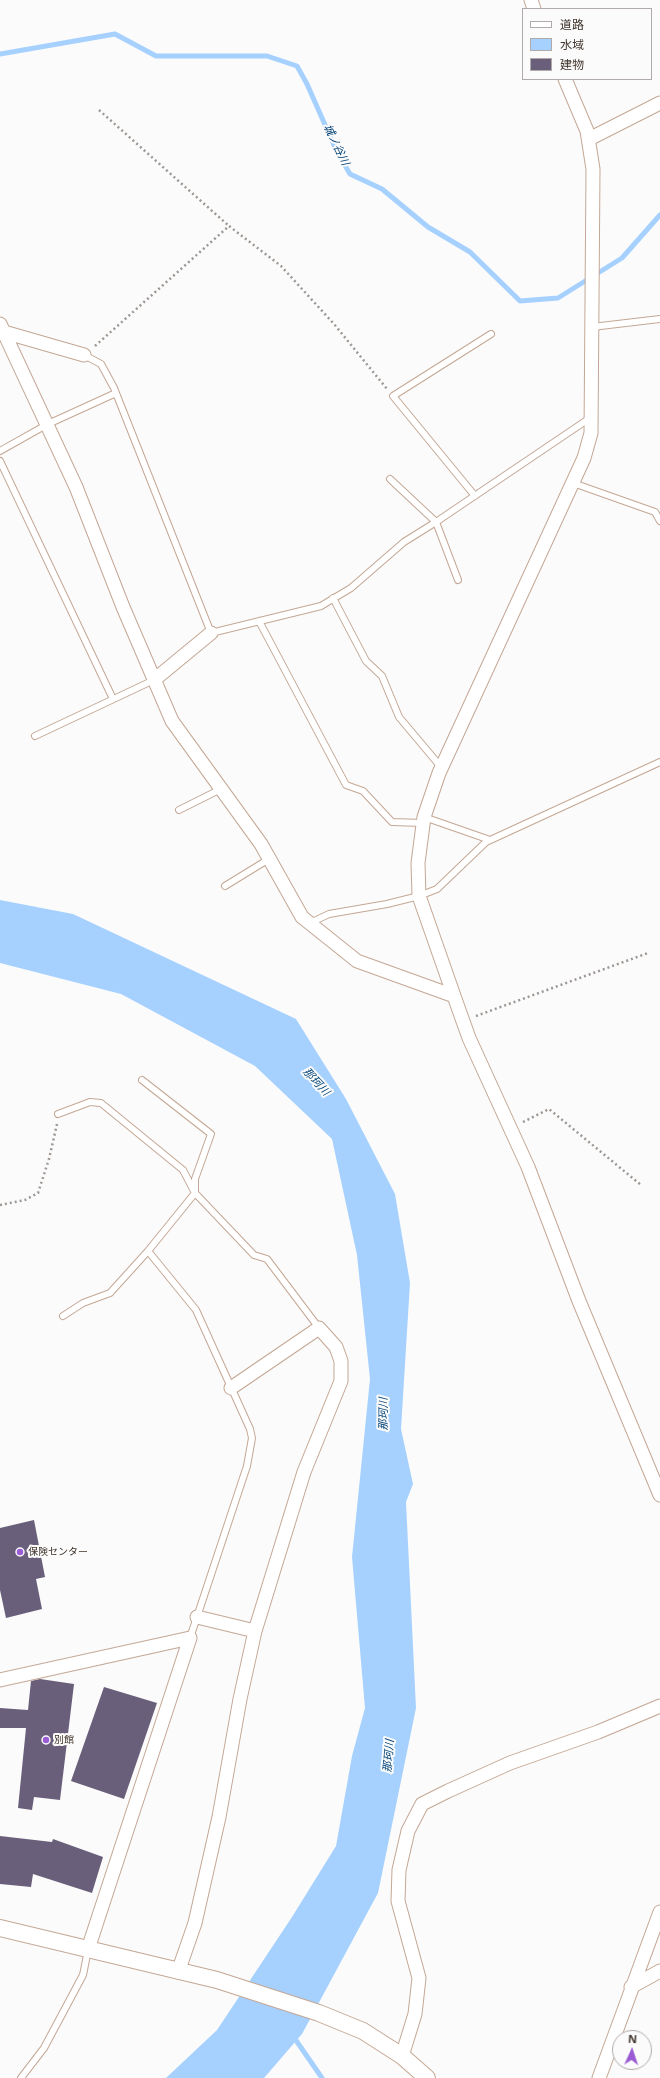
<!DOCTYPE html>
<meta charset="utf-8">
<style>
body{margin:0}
#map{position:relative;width:660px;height:2078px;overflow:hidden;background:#fbfbfb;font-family:"Noto Sans","Noto Sans JP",sans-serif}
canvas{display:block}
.legend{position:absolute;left:522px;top:8px;width:130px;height:72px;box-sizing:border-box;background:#fbfbfb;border:1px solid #b0aba8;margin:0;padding:5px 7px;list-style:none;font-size:12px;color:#3f332b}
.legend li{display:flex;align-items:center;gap:8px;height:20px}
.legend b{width:20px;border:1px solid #b0aba8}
.north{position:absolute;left:612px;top:2030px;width:40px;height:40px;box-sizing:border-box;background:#fbfbfb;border:1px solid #b0aba8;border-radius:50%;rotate:3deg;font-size:11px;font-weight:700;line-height:16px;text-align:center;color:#3f332b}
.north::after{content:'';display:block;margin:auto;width:14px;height:18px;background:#9b5cd3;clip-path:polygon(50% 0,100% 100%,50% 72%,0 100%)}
</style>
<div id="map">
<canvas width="660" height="2078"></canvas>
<ul class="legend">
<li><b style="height:5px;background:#fff"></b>道路</li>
<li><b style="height:11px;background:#a6d1ff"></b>水域</li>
<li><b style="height:11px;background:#695f7a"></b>建物</li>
</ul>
<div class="north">N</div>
</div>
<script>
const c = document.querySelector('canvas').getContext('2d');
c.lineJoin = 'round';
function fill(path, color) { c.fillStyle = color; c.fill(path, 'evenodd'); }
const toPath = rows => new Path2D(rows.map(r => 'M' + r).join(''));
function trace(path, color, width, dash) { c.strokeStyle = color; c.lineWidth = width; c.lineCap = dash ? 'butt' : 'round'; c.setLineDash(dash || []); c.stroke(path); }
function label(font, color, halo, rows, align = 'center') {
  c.font = font + ' "Noto Sans","Noto Sans JP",sans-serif'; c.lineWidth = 4; c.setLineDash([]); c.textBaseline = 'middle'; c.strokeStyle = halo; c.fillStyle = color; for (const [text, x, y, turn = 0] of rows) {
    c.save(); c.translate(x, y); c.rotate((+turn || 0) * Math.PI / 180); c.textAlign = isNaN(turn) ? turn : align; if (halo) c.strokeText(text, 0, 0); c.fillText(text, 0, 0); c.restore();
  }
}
const water = toPath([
 [0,900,73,914,296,1019,346,1099,395,1194,410,1283,401,1429,413,1484,406,1502,416,1708,378,1893,302,2034,264,2078,166,2078,217,2030,292,1917,336,1846,352,1756,365,1708,352,1557,370,1379,357,1255,332,1139,255,1066,121,994,0,963]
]);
const stream = toPath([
 [0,54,115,34,156,56,267,56,297,66,307,84,337,152,350,174,382,189,428,227,470,252,520,301,558,298,622,258,660,215],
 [293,2036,322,2078]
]);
const building = toPath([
 [34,1520,45,1577,36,1579,42,1609,6,1618,0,1590,0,1528],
 [40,1679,74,1684,60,1800,34,1797,32,1810,18,1808,26,1728,0,1728,0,1708,28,1710,31,1681],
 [104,1687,157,1703,124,1799,71,1781],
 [0,1836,52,1842,53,1839,103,1857,92,1893,33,1874,31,1887,0,1884]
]);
const path = toPath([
 [99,110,229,226],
 [95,346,229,226,281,266,334,324,387,389],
 [476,1016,648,953],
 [523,1122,549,1109,641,1185],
 [0,1205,25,1200,38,1193,49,1159,57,1124]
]);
const service = toPath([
 [592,327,660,319],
 [84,355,101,364,114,388,211,633,321,606,351,588,404,542,436,522,590,418],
 [0,451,48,424,116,393],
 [0,461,113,699],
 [390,479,436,522,458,580],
 [573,483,655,512,660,521],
 [475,496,393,396,491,334],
 [333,598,366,661,382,676,399,717,441,767],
 [259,621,346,785,363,791,392,822,423,823],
 [35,736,154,680],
 [179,810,221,789],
 [424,817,490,840],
 [225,886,269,859],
 [310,923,329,914,387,904,419,896,437,889,486,842,660,762],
 [142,1080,211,1134,195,1179,195,1193,254,1255,267,1259,319,1328],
 [58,1114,90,1102,101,1103,183,1170,195,1193,148,1251,196,1310,250,1429,252,1438,247,1466,190,1638],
 [63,1316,83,1303,110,1293,148,1251],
 [21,2078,44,2048,83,1975,88,1950]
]);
const minor = toPath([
 [531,0,534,9],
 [589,139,660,103],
 [0,324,76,487,123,607,172,721,261,844,302,917,357,961,454,996,469,1038,528,1167,579,1301,660,1495],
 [4,332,84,355],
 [154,680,211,633],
 [454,996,419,896,418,863,424,817,439,773,584,458,591,433,593,169,587,131,565,79],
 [197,1617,255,1631],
 [0,1680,190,1638],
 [88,1949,190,1638],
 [178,1972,195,1923,219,1817,240,1699,255,1631,304,1472,341,1381,341,1361,336,1347,319,1328,231,1388],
 [631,1987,660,1971],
 [402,2056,415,2014,419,1978,398,1901,399,1870,408,1831,422,1804,448,1791,510,1763,598,1732,660,1706],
 [599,2078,660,1912]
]);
const tertiary = toPath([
 [0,1928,217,1980,319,2013,363,2031,402,2056,427,2078]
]);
const markers = [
 [20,1552,4,"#9b5cd3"],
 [46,1740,4,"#9b5cd3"]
];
const poiNames = [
 ["保険センター",28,1552],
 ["別館",54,1740]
];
const waterNames = [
 ["城ノ谷川",336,145,64],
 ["那珂川",316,1082,47],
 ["那珂川",384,1414,-90],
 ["那珂川",389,1756,-85]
];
fill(water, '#a6d1ff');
trace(stream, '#a6d1ff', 5);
fill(building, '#695f7a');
trace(service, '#c4a794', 8);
trace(minor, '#c4a794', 15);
trace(tertiary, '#c4a794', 18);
trace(path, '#9d9793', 2.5, [2, 3]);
trace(service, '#fff', 6);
trace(minor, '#fff', 13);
trace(tertiary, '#fff', 16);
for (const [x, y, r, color] of markers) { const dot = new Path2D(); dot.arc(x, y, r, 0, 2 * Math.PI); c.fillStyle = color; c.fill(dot); trace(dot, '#fbfbfb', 1.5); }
label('10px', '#3f332b', '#fbfbfb', poiNames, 'left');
label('italic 11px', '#004278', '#fbfbfb', waterNames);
</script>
